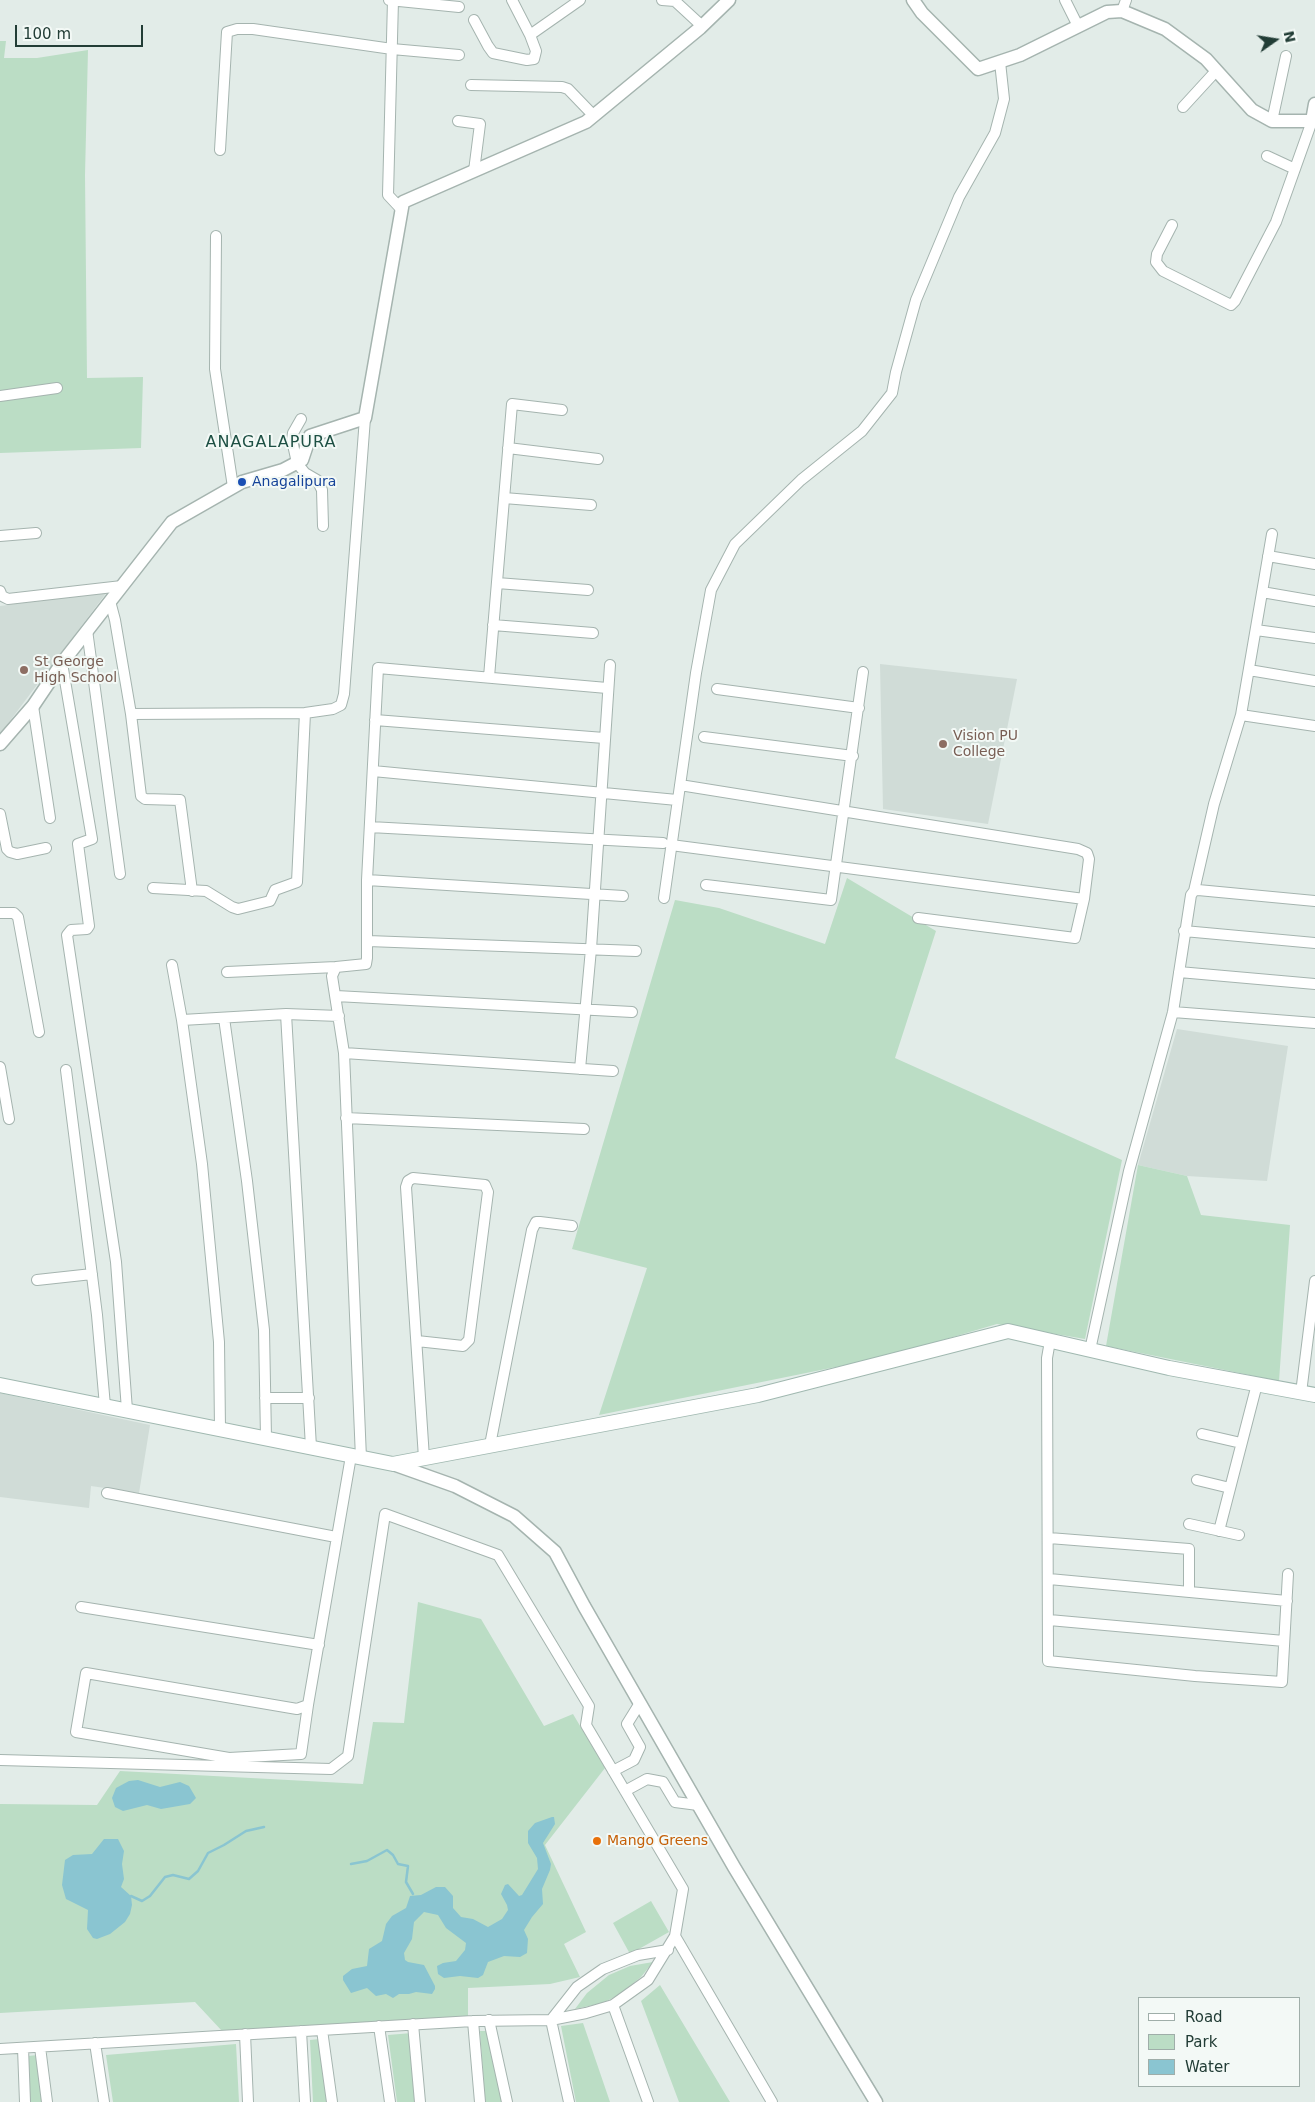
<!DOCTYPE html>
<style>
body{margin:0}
#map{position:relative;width:1315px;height:2102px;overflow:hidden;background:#e2ece8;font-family:"DejaVu Sans",sans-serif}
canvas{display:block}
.legend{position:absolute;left:1138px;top:1997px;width:162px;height:90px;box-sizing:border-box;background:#f3f9f6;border:1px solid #9faea9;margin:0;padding:6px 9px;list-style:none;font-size:15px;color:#223d36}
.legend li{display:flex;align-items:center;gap:10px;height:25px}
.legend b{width:25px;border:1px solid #9faea9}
.north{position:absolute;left:1250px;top:15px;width:50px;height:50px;-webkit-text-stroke:4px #f3f9f6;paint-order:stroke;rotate:77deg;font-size:14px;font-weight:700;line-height:20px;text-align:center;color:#223d36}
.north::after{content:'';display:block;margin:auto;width:18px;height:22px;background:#223d36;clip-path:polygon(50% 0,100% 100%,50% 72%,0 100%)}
.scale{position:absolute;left:15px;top:25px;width:128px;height:22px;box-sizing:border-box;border:2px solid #223d36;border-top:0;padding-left:6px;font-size:15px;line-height:18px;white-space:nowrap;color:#223d36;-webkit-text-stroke:4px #f3f9f6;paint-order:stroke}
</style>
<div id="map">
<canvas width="1315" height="2102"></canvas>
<ul class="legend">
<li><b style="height:6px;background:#fff"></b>Road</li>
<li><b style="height:14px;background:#bbddc5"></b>Park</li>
<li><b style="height:14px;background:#8ac5d1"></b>Water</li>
</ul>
<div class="north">N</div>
<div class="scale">100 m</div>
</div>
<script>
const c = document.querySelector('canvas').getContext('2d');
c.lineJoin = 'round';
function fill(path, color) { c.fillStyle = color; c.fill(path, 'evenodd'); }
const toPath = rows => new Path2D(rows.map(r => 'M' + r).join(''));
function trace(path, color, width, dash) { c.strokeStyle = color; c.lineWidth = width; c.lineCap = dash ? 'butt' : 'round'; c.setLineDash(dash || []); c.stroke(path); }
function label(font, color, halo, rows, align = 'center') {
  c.font = font + ' "DejaVu Sans",sans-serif'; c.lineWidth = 4; c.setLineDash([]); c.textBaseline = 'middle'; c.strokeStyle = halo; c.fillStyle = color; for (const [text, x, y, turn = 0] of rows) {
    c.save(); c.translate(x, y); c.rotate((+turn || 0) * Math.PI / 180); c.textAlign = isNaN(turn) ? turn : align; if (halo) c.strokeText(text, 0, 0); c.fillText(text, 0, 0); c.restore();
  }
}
const built = toPath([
 [107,592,0,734,0,606],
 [880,664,1017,679,988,824,883,809],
 [1177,1029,1288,1046,1267,1181,1187,1176,1138,1165],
 [0,1393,150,1425,139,1493,91,1486,89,1508,0,1497]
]);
const green = toPath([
 [0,41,6,41,4,58,37,58,88,50,85,175,87,378,143,377,141,448,0,453],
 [847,878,936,931,895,1058,1122,1160,1085,1339,997,1324,885,1357,599,1415,647,1268,572,1249,675,900,719,908,825,944],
 [1138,1165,1187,1176,1201,1215,1290,1225,1279,1381,1106,1346],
 [418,1602,481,1619,544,1726,573,1714,605,1768,545,1845,586,1932,564,1944,580,1977,550,1984,468,1988,468,2017,222,2031,195,2002,0,2013,0,1804,97,1805,120,1771,363,1784,373,1722,404,1723],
 [651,1901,669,1932,630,1954,613,1923],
 [653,1962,641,1977,620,1994,603,2003,575,2009,587,1993,609,1975,630,1966],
 [660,1985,730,2102,679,2102,641,2001],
 [583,2023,610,2102,576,2102,561,2026],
 [480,2031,488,2031,504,2102,485,2102],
 [412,2033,417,2102,397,2102,388,2035],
 [320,2039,329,2102,313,2102,310,2040],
 [236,2044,239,2102,113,2102,106,2055],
 [38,2055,44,2102,30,2102,28,2056]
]);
const water = toPath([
 [138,1780,160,1787,180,1782,189,1786,196,1798,190,1804,161,1809,147,1805,123,1811,115,1807,112,1798,116,1788,129,1781],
 [552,1817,554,1817,555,1824,543,1843,551,1864,550,1870,542,1889,543,1904,532,1917,524,1930,528,1939,527,1953,520,1957,504,1956,488,1962,483,1975,478,1978,460,1976,444,1978,438,1974,437,1966,443,1963,456,1961,465,1950,466,1943,446,1928,438,1915,424,1912,414,1922,412,1939,404,1953,405,1960,408,1962,424,1965,435,1986,435,1989,432,1994,416,1992,409,1994,399,1994,393,1998,386,1994,376,1996,367,1988,351,1993,343,1980,343,1976,352,1969,367,1966,369,1949,382,1941,386,1924,392,1916,406,1908,410,1896,421,1895,436,1887,445,1887,453,1896,453,1908,461,1917,473,1919,488,1927,502,1919,508,1910,507,1905,501,1894,505,1885,508,1884,519,1896,522,1895,538,1869,537,1858,528,1843,528,1831,535,1823],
 [104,1839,118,1839,124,1851,122,1864,124,1879,121,1887,131,1896,132,1905,130,1914,125,1922,110,1934,97,1939,93,1938,87,1929,88,1910,66,1899,62,1885,65,1860,73,1855,92,1854]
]);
const stream = toPath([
 [351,1864,367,1861,387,1850,393,1855,398,1864,408,1866,406,1882,413,1894],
 [131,1896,142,1901,150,1896,165,1877,173,1875,189,1879,198,1871,208,1853,224,1845,246,1831,264,1827]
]);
const minor = toPath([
 [389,0,459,7],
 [393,0,388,195,402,210],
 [512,0,530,35,580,0],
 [662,0,675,1,702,26],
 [1065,0,1078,26],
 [1122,11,1126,0],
 [474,20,488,46,493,53,527,60,534,59,536,51,530,35],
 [471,85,562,87,568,89,594,116],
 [1183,107,1216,71],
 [458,121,480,124,474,171],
 [1272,121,1286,56],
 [220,150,227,32,237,29,253,29,392,49,459,55],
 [1267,156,1295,169],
 [1172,225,1157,254,1156,262,1163,271,1231,305,1235,301,1276,222,1312,121],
 [216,236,215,369,233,487],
 [0,396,57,388],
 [301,419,293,433,292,440,297,463,305,473,317,480,322,490,323,526],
 [508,448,598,459],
 [504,498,591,505],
 [0,536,36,533],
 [1268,556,1315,564],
 [497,583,588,590],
 [0,591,2,596,8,599,122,586],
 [1262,592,1315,601],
 [110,601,115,620,131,714,141,796,145,799,180,800,192,891],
 [493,625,593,633],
 [87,630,120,874],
 [1256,630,1315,638],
 [62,663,92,839,78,844,89,926,87,929,71,930,67,935,116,1262,127,1410],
 [1249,670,1315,681],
 [489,677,512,404,562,410],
 [717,689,859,708],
 [33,706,50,818],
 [131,714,305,713,333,709,341,705,344,694,365,418],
 [1241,715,1315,726],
 [375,720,604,738],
 [704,737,853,756],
 [373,771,677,800],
 [0,814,7,849,10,852,17,854,46,848],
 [370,827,663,843],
 [671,845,1084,899,1089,859,1087,853,1078,849,680,785],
 [367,880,623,896],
 [706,885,831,900,863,672],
 [153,888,206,891,232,907,238,909,270,901,275,890,297,882,305,713],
 [1194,891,1214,804,1241,715,1272,534],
 [664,898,696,673,711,590,735,544,801,480,862,431,892,393,896,372,916,300,959,197,995,133,1004,99,1000,62],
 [0,913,14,913,18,917,39,1032],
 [918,918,1075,938,1084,899],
 [1184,931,1315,943],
 [368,941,636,951],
 [172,965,182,1020,202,1164,219,1342,220,1429],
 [227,972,336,967],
 [1179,972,1315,984],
 [336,996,632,1012],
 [1173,1012,1315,1023],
 [286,1014,311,1447],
 [224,1018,247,1181,264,1330,266,1438],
 [182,1020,286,1014,339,1016],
 [344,1053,613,1071],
 [0,1067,9,1119],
 [580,1069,591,949,610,665],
 [66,1070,97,1315,105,1406],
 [346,1118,584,1129],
 [37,1280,92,1274],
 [417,1341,463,1346,469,1340,488,1192,485,1185,413,1178,408,1181,406,1187,424,1458],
 [1050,1341,1047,1358,1048,1661,1195,1676,1282,1682,1288,1574],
 [1090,1350,1129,1171,1173,1012,1191,895,1194,891,1198,890,1315,901],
 [1301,1393,1315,1281],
 [265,1398,309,1398],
 [1202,1434,1241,1443],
 [490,1445,532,1230,536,1222,540,1222,572,1226],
 [361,1458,344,1053,332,976,336,967,366,964,367,958,367,880,378,668,607,688],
 [1197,1480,1230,1488],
 [107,1493,336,1537],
 [1189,1524,1239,1535],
 [1219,1531,1257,1384],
 [1049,1538,1189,1549,1189,1592],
 [1049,1579,1287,1601],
 [81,1607,319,1645],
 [1049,1620,1284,1641],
 [308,1705,301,1754,229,1758,76,1732,86,1673,297,1709,308,1705,351,1456],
 [0,1760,331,1769,348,1756,385,1514,498,1555,589,1706,586,1725,683,1889,675,1936,648,1980,613,2005,586,2013,551,2020,473,2021,0,2049],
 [613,1771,634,1760,640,1747,627,1724,640,1703],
 [625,1791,647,1779,663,1782,675,1802,698,1805],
 [675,1936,772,2102],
 [613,2005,648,2102],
 [489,2020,507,2102],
 [473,2021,480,2102],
 [413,2024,420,2102],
 [379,2026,390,2102],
 [322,2030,332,2102],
 [301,2031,305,2102],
 [245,2034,248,2102],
 [95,2043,104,2102],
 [40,2047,47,2102],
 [23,2048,25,2102],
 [569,2102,551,2020,577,1987,603,1969,638,1955,668,1950]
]);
const tertiary = toPath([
 [913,0,922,13,978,69,1020,55,1107,12,1122,11,1165,29,1206,59,1252,110,1272,121,1312,121,1315,104],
 [0,744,33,706,62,663,172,522,242,482,283,470,302,460,310,436,365,418,403,202,586,122,700,28,729,0],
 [393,1464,455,1486,514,1516,555,1552,584,1606,734,1867,876,2102]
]);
const secondary = toPath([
 [0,1385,393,1464,758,1395,1008,1331,1169,1368,1315,1395]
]);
const markers = [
 [242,482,5,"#1a4fb4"],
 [24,670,5,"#8d6e63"],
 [943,744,5,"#8d6e63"],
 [597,1841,5,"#e8710a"]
];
const transitNames = [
 ["Anagalipura",252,482]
];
const educationNames = [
 ["St George",34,662],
 ["High School",34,678],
 ["Vision PU",953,736],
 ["College",953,752]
];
const foodNames = [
 ["Mango Greens",607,1841]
];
const quarterNames = [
 ["ANAGALAPURA",271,443]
];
fill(built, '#d0dcd7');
fill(green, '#bbddc5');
fill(water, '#8ac5d1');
trace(stream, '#8ac5d1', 2.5);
trace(minor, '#a5b4af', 12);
trace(tertiary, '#a5b4af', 15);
trace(secondary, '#a0b8b0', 16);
trace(minor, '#fff', 10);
trace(tertiary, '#fff', 12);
trace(secondary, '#fff', 14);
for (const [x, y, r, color] of markers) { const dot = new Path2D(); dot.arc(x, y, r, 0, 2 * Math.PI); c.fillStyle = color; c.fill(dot); trace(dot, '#f3f9f6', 2); }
label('14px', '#164399', '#f3f9f6', transitNames, 'left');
label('14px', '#785e54', '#f3f9f6', educationNames, 'left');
label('14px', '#c56008', '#f3f9f6', foodNames, 'left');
c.letterSpacing = '1px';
label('16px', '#1e5044', '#f3f9f6', quarterNames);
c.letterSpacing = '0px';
</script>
